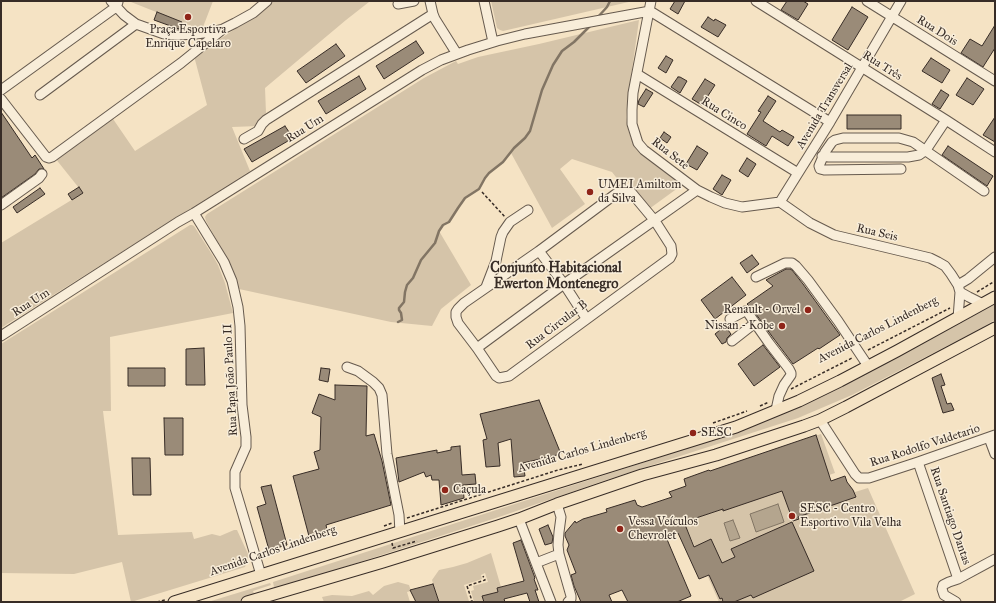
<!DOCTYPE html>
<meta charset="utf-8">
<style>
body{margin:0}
#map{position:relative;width:996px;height:603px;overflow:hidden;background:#f5e3c4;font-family:"IM FELL Great Primer",serif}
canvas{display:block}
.frame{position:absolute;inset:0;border:2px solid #372c26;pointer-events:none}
</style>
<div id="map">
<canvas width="996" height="603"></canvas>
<div class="frame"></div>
</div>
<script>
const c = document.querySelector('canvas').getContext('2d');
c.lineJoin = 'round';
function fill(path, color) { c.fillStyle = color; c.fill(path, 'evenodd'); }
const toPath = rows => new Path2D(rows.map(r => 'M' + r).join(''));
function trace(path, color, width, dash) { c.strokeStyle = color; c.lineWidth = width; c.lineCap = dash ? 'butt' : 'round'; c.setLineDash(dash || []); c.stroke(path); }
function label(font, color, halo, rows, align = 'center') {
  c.font = font + ' "IM FELL Great Primer",serif'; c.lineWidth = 3; c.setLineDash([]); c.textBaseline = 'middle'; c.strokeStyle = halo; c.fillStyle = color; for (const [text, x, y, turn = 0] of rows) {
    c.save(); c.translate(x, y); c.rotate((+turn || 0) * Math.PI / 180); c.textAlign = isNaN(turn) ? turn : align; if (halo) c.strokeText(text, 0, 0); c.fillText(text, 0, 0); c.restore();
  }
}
const green = toPath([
 [132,1,213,1,203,27,194,27,131,2],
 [272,1,369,1,369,2,346,20,265,88,266,113,259,126,232,127,250,171,1,328,1,243,83,193,55,158,111,116,135,151,207,105,194,56,255,16],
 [491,1,633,1,503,31,500,30,497,28],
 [639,20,627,105,626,117,628,129,631,139,636,149,682,185,649,209,625,178,619,181,612,172,572,159,560,169,585,204,552,228,511,153,503,162,489,173,485,178,479,189,465,198,458,208,449,222,443,225,439,231,471,285,441,309,432,326,391,322,239,289,227,258,206,221,205,217,207,214,424,78,456,61,458,64,478,57,539,44],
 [190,225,192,225,194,226,213,256,218,265,225,283,233,313,110,337,111,411,103,411,118,535,192,532,194,539,212,534,220,536,234,530,237,530,249,556,245,567,131,602,122,562,74,574,1,573,1,344],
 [995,302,995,320,976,331,852,395,798,418,606,480,502,516,258,595,257,593,274,587,273,582,713,440,741,430,827,392,944,332],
 [821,434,835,473,829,475,831,481,850,485,855,492,868,488,915,594,899,602,719,602,684,522,723,509,710,471],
 [491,553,501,587,498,592,483,596,484,602,474,602,471,591,474,590,473,586,488,582,485,573,481,575,482,579,464,585,469,601,465,602,439,602,432,580,439,570,453,567,467,563],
 [398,582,409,585,411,591,407,592,410,602,324,602,322,597,332,595,352,596,369,591,373,595,384,586],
 [270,583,271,585,253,591,255,596,236,602,208,602]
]);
const water = toPath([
 [778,504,784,522,756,532,750,514,778,504],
 [733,520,740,538,730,541,724,523,733,520]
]);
const stream = toPath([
 [597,18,607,7,610,1],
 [398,322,402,320,401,313,399,310,399,308,404,302,405,292,407,285,413,278,421,260,435,243,439,231,443,225,449,222,458,208,465,198,479,189,485,178,489,173,503,162,514,148,525,138,530,131,542,90,553,65,562,51,574,42,591,25]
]);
const building = toPath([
 [675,1,685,1,678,14,670,9,675,1],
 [787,1,803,1,808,4,798,20,781,10,787,1],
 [852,7,868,17,848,50,832,40,852,7],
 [157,12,182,22,179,29,154,20,157,12],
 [708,17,714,21,715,19,726,25,718,37,701,27,708,17],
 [995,25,995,48,983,67,961,53,970,39,982,46,995,25],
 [416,41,424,53,384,79,376,66,416,41],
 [336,44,345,56,306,83,297,71,336,44],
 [666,56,673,60,666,73,658,68,666,56],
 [931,58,950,70,942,83,922,71,931,58],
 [359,76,366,89,326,114,318,101,359,76],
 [678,77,680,77,687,81,680,93,671,87,678,77],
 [967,78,984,89,973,105,956,95,967,78],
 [705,79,715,85,702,105,692,99,705,79],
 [646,89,653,93,644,107,638,104,639,100,646,89],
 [941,90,949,95,940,109,932,104,941,90],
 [768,96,776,101,763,121,780,132,782,130,794,137,788,146,772,136,766,146,747,134,761,112,758,111,768,96],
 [1,112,32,158,35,155,44,169,39,169,35,174,1,198,1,112],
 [847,115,901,115,901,129,847,129,847,115],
 [995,117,995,142,983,135,995,117],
 [285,126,293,138,252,162,244,149,285,126],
 [664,132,671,137,667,143,660,138,664,132],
 [697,146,708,153,697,170,686,164,697,146],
 [948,146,993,176,987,186,942,155,948,146],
 [747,158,756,164,748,177,739,171,747,158],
 [722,175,731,180,722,195,713,189,722,175],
 [79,187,83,193,72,200,68,194,79,187],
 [40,188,45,194,17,213,13,207,40,188],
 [752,255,759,264,747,273,740,263,752,255],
 [786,269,790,269,792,270,803,284,840,335,819,349,818,348,793,364,774,339,753,310,747,304,773,286,766,280,786,269],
 [732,277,746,295,715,319,701,300,732,277],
 [725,326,731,334,727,338,726,342,722,344,715,334,725,326],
 [763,345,780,367,754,386,738,364,763,345],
 [204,348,205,385,186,385,186,349,204,348],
 [128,368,165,368,165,386,128,386,128,368],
 [321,368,330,369,328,382,319,380,321,368],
 [941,374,945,385,941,386,947,404,951,403,954,410,943,413,932,378,941,374],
 [335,385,367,386,366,436,374,434,382,461,391,505,326,525,328,535,310,540,293,476,319,469,314,452,320,450,321,417,312,413,319,394,335,400,335,385],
 [539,400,561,454,523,463,525,476,514,477,511,439,498,443,500,466,486,467,483,440,487,439,480,414,539,400],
 [164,418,183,418,183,455,165,455,164,418],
 [816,435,831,481,845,476,847,482,853,490,856,497,798,517,799,519,793,521,782,491,723,511,723,509,684,522,694,547,711,539,722,563,735,557,731,549,792,522,814,571,753,598,751,595,734,602,723,602,722,598,720,599,709,575,699,579,678,533,666,537,691,596,677,602,628,602,622,590,609,595,612,602,581,602,574,586,571,575,576,573,567,550,569,545,565,536,565,533,575,521,576,523,583,519,607,512,606,509,635,500,637,505,642,507,672,497,669,492,686,486,684,479,709,470,710,471,816,435],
 [460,446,462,475,475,474,476,484,463,485,464,498,441,505,439,480,432,480,431,475,426,477,424,472,399,482,396,458,437,450,437,453,451,450,451,447,460,446],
 [132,458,150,458,151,495,133,495,132,458],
 [271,485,287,545,269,550,257,507,266,504,261,487,271,485],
 [548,525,553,537,552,543,545,545,539,529,548,525],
 [521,540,535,578,534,579,538,590,535,590,539,602,530,602,527,593,504,599,505,602,484,602,482,596,498,592,497,588,524,581,513,543,521,540],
 [433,584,439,602,416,602,410,590,433,584]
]);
const path = toPath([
 [482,192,505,217],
 [977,292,995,281],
 [868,350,950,308],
 [791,389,852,358],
 [760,406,769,402],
 [713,423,747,411],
 [407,518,558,470,583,464],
 [384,526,392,523],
 [392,543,393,548,417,541],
 [157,602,165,600],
 [470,602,472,601,467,586,485,580,483,576]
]);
const minor = toPath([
 [111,1,124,15,136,24,164,34,178,35,196,34,211,32,223,29,235,23,253,13,267,1],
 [430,1,433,14],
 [484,1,493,42],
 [651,1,647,21,633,93,632,110,632,124,638,143,644,150,697,190,711,197,725,203,742,207,780,202],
 [756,1,946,120,995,152],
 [867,1,995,81],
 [398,4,414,1],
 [637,74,798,173],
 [1,90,116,7,118,2],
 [40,95,136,24],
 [1,99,46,157,49,158,52,157,181,63,223,29],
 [244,139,258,131,262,124,266,120,433,14,435,19,457,54],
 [822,156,829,157,908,157,919,155,926,150,946,120],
 [901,169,824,170,820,169,819,166,825,152,832,142,835,140,843,138,899,138,913,142,984,191],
 [621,190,630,191,655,221,671,246,672,254,670,258,509,376,499,378,496,376,477,348,458,323,456,317,456,312,458,309,464,303,539,251,621,190],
 [780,202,810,223,834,235,930,258,938,262,945,266,951,274,958,285,960,292,958,318],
 [780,202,830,122,901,1],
 [1,205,39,178,42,174],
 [194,213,224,262,232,281,238,307,240,326,242,405,246,437,246,447,235,472,235,488,261,575],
 [539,251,564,284,586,318],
 [756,277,785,263,792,263,796,266,808,280,838,321,868,366],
 [958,285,968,279,995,257],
 [486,287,496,261,501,237,503,232,510,222,528,210],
 [960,292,969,297,983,304],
 [730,319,743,312,745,311,748,313,769,343,789,369,791,373,791,375,784,385,779,396,776,410],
 [1,336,178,222,194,213,422,70,441,60,468,50,497,41,525,34,650,11,830,122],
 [732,341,755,323],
 [477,348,564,284,697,190],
 [347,367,358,371,373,382,379,388,382,395,387,454,399,515,400,532],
 [820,420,855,474,859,478,869,478,918,462,995,435],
 [989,438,995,454],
 [918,462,958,579],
 [557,504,561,517,559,532,558,545,559,554,571,596,571,599,568,602],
 [519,519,551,602],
 [536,563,559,554],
 [956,602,944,595,942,589,943,585,949,582,958,579,995,559]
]);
const major = toPath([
 [174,602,736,427,799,401,840,381,897,351,995,297],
 [247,602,383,562,498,526,519,519,557,504,642,475,716,455,804,426,820,420,846,407,995,328]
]);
const markers = [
 [188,17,4,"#8f2418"],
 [590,192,4,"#8f2418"],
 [808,310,4,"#8f2418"],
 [782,326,4,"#8f2418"],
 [693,433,4,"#8f2418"],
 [445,490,4,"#8f2418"],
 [792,516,4,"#8f2418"],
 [620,529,4,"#8f2418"]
];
const poiNames = [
 ["Praça Esportiva",188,30,"center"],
 ["Enrique Capelaro",188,44,"center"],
 ["UMEI Amiltom",598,185],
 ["da Silva",598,199],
 ["Renault - Orvel",800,310,"right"],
 ["Nissan - Kobe",774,326,"right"],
 ["SESC",701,433],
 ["Caçula",453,490],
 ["SESC - Centro",800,509],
 ["Esportivo Vila Velha",800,523],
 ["Vessa Veículos",628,522],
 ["Chevrolet",628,536]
];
const streetNames = [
 ["Rua Dois",937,31,32],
 ["Rua Três",882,66,32],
 ["Avenida Transversal",825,106,-59],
 ["Rua Cinco",724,114,32],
 ["Rua Um",305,129,-32],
 ["Rua Sete",670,154,38],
 ["Rua Seis",877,233,13],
 ["Rua Um",31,303,-33],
 ["Rua Circular B",557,325,-37],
 ["Avenida Carlos Lindenberg",878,330,-27],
 ["Rua Papa João Paulo II",231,380,-93],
 ["Rua Rodolfo Valdetario",925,446,-18],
 ["Avenida Carlos Lindenberg",582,451,-16],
 ["Rua Santiago Dantas",950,516,71],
 ["Avenida Carlos Lindenberg",273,551,-19]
];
const quarterNames = [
 ["Conjunto Habitacional",556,269],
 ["Ewerton Montenegro",556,285]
];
fill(green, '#d5c4a9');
fill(water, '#b4a58e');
trace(water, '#827564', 1);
trace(stream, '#827564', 2.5);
fill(building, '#9a8b78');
trace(building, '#372c26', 1);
trace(minor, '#665a4e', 11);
trace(major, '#372c26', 13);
trace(path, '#372c26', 1.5, [3, 2]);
trace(minor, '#f8edd9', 9);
trace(major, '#f5e3c4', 11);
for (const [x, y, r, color] of markers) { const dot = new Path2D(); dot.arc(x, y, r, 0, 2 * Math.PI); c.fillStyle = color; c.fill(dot); trace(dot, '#f8edd9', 1.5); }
label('12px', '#372c26', '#f8edd9', poiNames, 'left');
label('12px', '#372c26', '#f8edd9', streetNames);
label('bold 14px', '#372c26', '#f8edd9', quarterNames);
</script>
